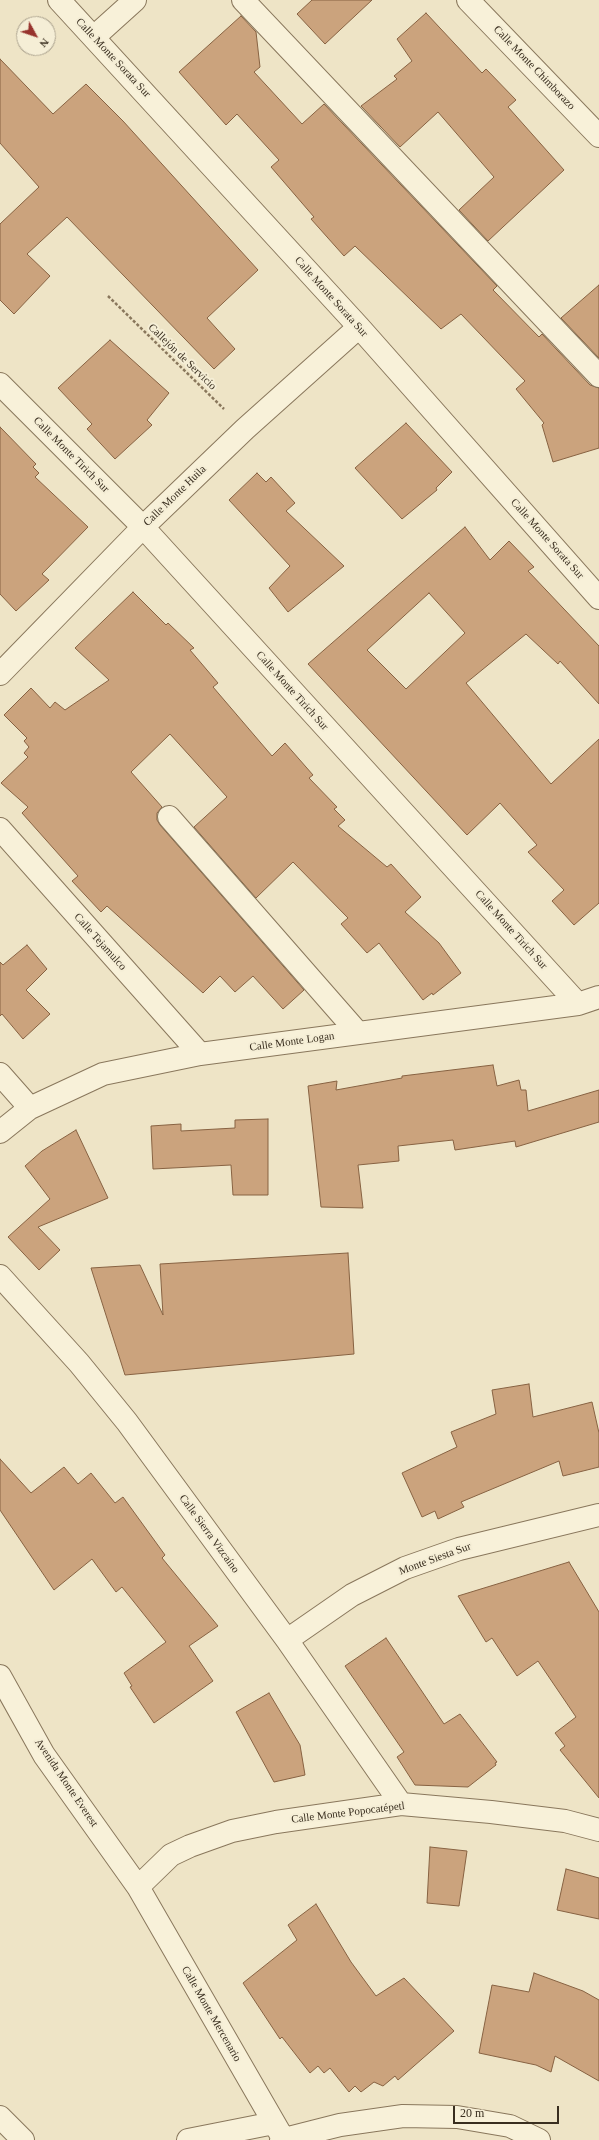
<!DOCTYPE html>
<meta charset="utf-8">
<style>
body{margin:0}
#map{position:relative;width:599px;height:2140px;overflow:hidden;background:#eee4c6;font-family:Georgia,serif}
canvas{display:block}
.north{position:absolute;left:16px;top:16px;width:40px;height:40px;box-sizing:border-box;background:#f5eed6;border:1px solid #aaa18d;border-radius:50%;rotate:130deg;font-size:11px;font-weight:700;line-height:16px;text-align:center;color:#392e1f}
.north::after{content:'';display:block;margin:auto;width:14px;height:18px;background:#97332d;clip-path:polygon(50% 0,100% 100%,50% 72%,0 100%)}
.scale{position:absolute;left:453px;top:2106px;width:106px;height:18px;box-sizing:border-box;border:2px solid #392e1f;border-top:0;padding-left:5px;font-size:12px;line-height:14px;white-space:nowrap;color:#392e1f;-webkit-text-stroke:3px #f5eed6;paint-order:stroke}
</style>
<div id="map">
<canvas width="599" height="2140"></canvas>
<div class="north">N</div>
<div class="scale">20 m</div>
</div>
<script>
const c = document.querySelector('canvas').getContext('2d');
c.lineJoin = 'round';
function fill(path, color) { c.fillStyle = color; c.fill(path, 'evenodd'); }
const toPath = rows => new Path2D(rows.map(r => 'M' + r).join(''));
function trace(path, color, width, dash) { c.strokeStyle = color; c.lineWidth = width; c.lineCap = dash ? 'butt' : 'round'; c.setLineDash(dash || []); c.stroke(path); }
function label(font, color, halo, rows, align = 'center') {
  c.font = font + ' Georgia,serif'; c.lineWidth = 4; c.setLineDash([]); c.textBaseline = 'middle'; c.strokeStyle = halo; c.fillStyle = color; for (const [text, x, y, turn = 0] of rows) {
    c.save(); c.translate(x, y); c.rotate((+turn || 0) * Math.PI / 180); c.textAlign = isNaN(turn) ? turn : align; if (halo) c.strokeText(text, 0, 0); c.fillText(text, 0, 0); c.restore();
  }
}
const building = toPath([
 [312,0,372,0,325,44,297,14,312,0],
 [426,13,482,73,486,69,516,100,508,107,564,170,488,241,459,210,494,177,438,112,400,147,361,106,397,79,394,76,412,61,397,39,426,13],
 [241,16,256,32,260,67,254,72,302,124,324,104,497,286,493,290,539,337,542,334,590,385,599,388,599,448,553,462,542,425,544,423,516,389,525,381,461,314,441,329,355,246,344,256,311,219,314,217,271,167,279,160,237,114,226,125,179,72,241,16],
 [0,59,53,114,86,84,123,121,258,270,207,318,235,349,214,369,67,217,27,254,50,276,14,314,0,300,0,224,39,187,0,143,0,59],
 [599,285,599,358,561,318,599,285],
 [110,340,169,393,147,420,152,425,115,459,87,429,92,424,58,388,110,340],
 [406,423,452,472,436,488,437,490,402,519,355,468,406,423],
 [0,427,36,464,33,467,39,473,35,477,88,527,42,574,49,580,16,611,0,594,0,427],
 [257,473,266,482,271,477,295,503,286,511,344,566,288,612,269,588,290,566,229,500,257,473],
 [465,527,490,560,509,541,534,567,528,571,599,646,599,704,560,661,558,664,526,634,466,683,551,784,599,739,599,903,574,925,552,901,564,890,528,852,537,845,500,803,467,835,308,664,465,527],
 [429,593,465,633,406,689,367,650,429,593],
 [133,592,166,625,168,623,194,648,190,650,218,683,213,687,272,756,285,743,313,775,309,778,337,807,334,809,345,820,338,826,387,867,391,864,421,897,405,912,439,943,461,973,433,995,432,993,423,1000,379,943,367,953,341,924,348,918,293,862,256,898,194,827,227,797,170,734,131,772,162,807,157,813,157,820,160,825,304,990,283,1009,253,976,235,992,220,976,203,993,107,906,101,912,72,881,78,876,22,813,28,807,1,783,28,757,24,753,29,747,24,741,27,738,4,715,31,688,50,708,55,702,65,710,109,680,75,648,133,592],
 [27,945,47,969,26,990,50,1014,23,1039,2,1014,0,1016,0,962,3,965,27,945],
 [493,1065,497,1086,519,1080,521,1090,526,1090,528,1111,599,1090,599,1122,516,1147,515,1141,455,1150,453,1140,398,1146,399,1161,358,1165,363,1208,321,1207,308,1086,337,1081,336,1090,402,1078,402,1076,493,1065],
 [268,1119,268,1195,233,1195,231,1165,153,1169,151,1126,181,1124,181,1131,235,1128,235,1120,268,1119],
 [76,1130,108,1198,38,1227,60,1250,39,1270,8,1237,50,1199,25,1166,42,1151,76,1130],
 [348,1253,354,1354,125,1375,91,1268,140,1265,163,1315,160,1264,348,1253],
 [529,1384,533,1417,592,1402,599,1433,599,1467,563,1476,559,1461,461,1502,464,1507,438,1519,435,1511,422,1517,402,1473,457,1447,451,1432,496,1414,492,1390,529,1384],
 [0,1459,31,1493,64,1467,78,1484,91,1473,115,1503,123,1497,165,1555,162,1558,218,1626,189,1646,213,1681,154,1723,130,1687,132,1686,124,1673,166,1642,122,1587,116,1592,92,1559,54,1590,0,1510,0,1459],
 [569,1562,599,1612,599,1798,560,1750,565,1746,555,1733,576,1717,538,1661,517,1676,492,1638,486,1642,458,1596,569,1562],
 [386,1638,444,1724,460,1714,497,1762,495,1763,496,1765,468,1787,415,1785,397,1757,404,1752,345,1666,386,1638],
 [269,1693,300,1745,305,1775,274,1782,236,1712,269,1693],
 [430,1847,467,1851,459,1906,427,1903,430,1847],
 [566,1869,599,1878,599,1919,557,1910,566,1869],
 [316,1904,351,1962,376,1996,404,1978,454,2031,398,2080,395,2076,383,2086,374,2082,361,2092,355,2086,349,2092,330,2068,324,2073,318,2066,310,2073,282,2037,280,2039,243,1983,297,1940,288,1925,316,1904],
 [534,1973,583,1991,599,2000,599,2081,555,2056,551,2072,536,2065,479,2053,492,1985,529,1992,534,1973]
]);
const path = toPath([
 [108,296,224,409]
]);
const street = toPath([
 [59,0,359,327,599,598],
 [243,0,599,376],
 [468,0,599,136],
 [94,37,135,0],
 [0,384,143,527,578,1004],
 [0,674,143,527,245,429,359,327],
 [169,817,358,1033],
 [0,829,200,1054],
 [0,1074,30,1108],
 [0,1132,30,1108,103,1074,200,1054,578,1004,599,997],
 [0,1276,79,1363,127,1422,287,1640,401,1804],
 [287,1640,352,1595,405,1568,459,1549,599,1515],
 [0,1676,44,1755,138,1887,284,2140],
 [138,1887,171,1855,190,1846,232,1831,276,1822,401,1804,491,1812,565,1821,599,1830],
 [0,2117,23,2140],
 [188,2140,274,2123],
 [281,2140,340,2125,403,2116,457,2117,510,2126,539,2140]
]);
const streetNames = [
 ["Calle Monte Sorata Sur",113,58,47],
 ["Calle Monte Chimborazo",534,68,46],
 ["Calle Monte Sorata Sur",331,297,48],
 ["Callejón de Servicio",182,357,44],
 ["Calle Monte Tirich Sur",71,455,45],
 ["Calle Monte Huila",175,496,-44],
 ["Calle Monte Sorata Sur",547,539,48],
 ["Calle Monte Tirich Sur",292,691,48],
 ["Calle Monte Tirich Sur",511,930,48],
 ["Calle Tejamulco",100,942,48],
 ["Calle Monte Logan",292,1042,-8],
 ["Calle Sierra Vizcaíno",209,1534,54],
 ["Monte Siesta Sur",435,1559,-20],
 ["Avenida Monte Everest",66,1783,56],
 ["Calle Monte Popocatépetl",348,1813,-7],
 ["Calle Monte Mercenario",211,2014,60]
];
fill(building, '#cba37d');
trace(building, '#876242', 1);
trace(street, '#89775c', 24);
trace(path, '#89775c', 2.5, [3, 2]);
trace(street, '#f8f1d9', 22);
label('11px', '#392e1f', '#f5eed6', streetNames);
</script>
